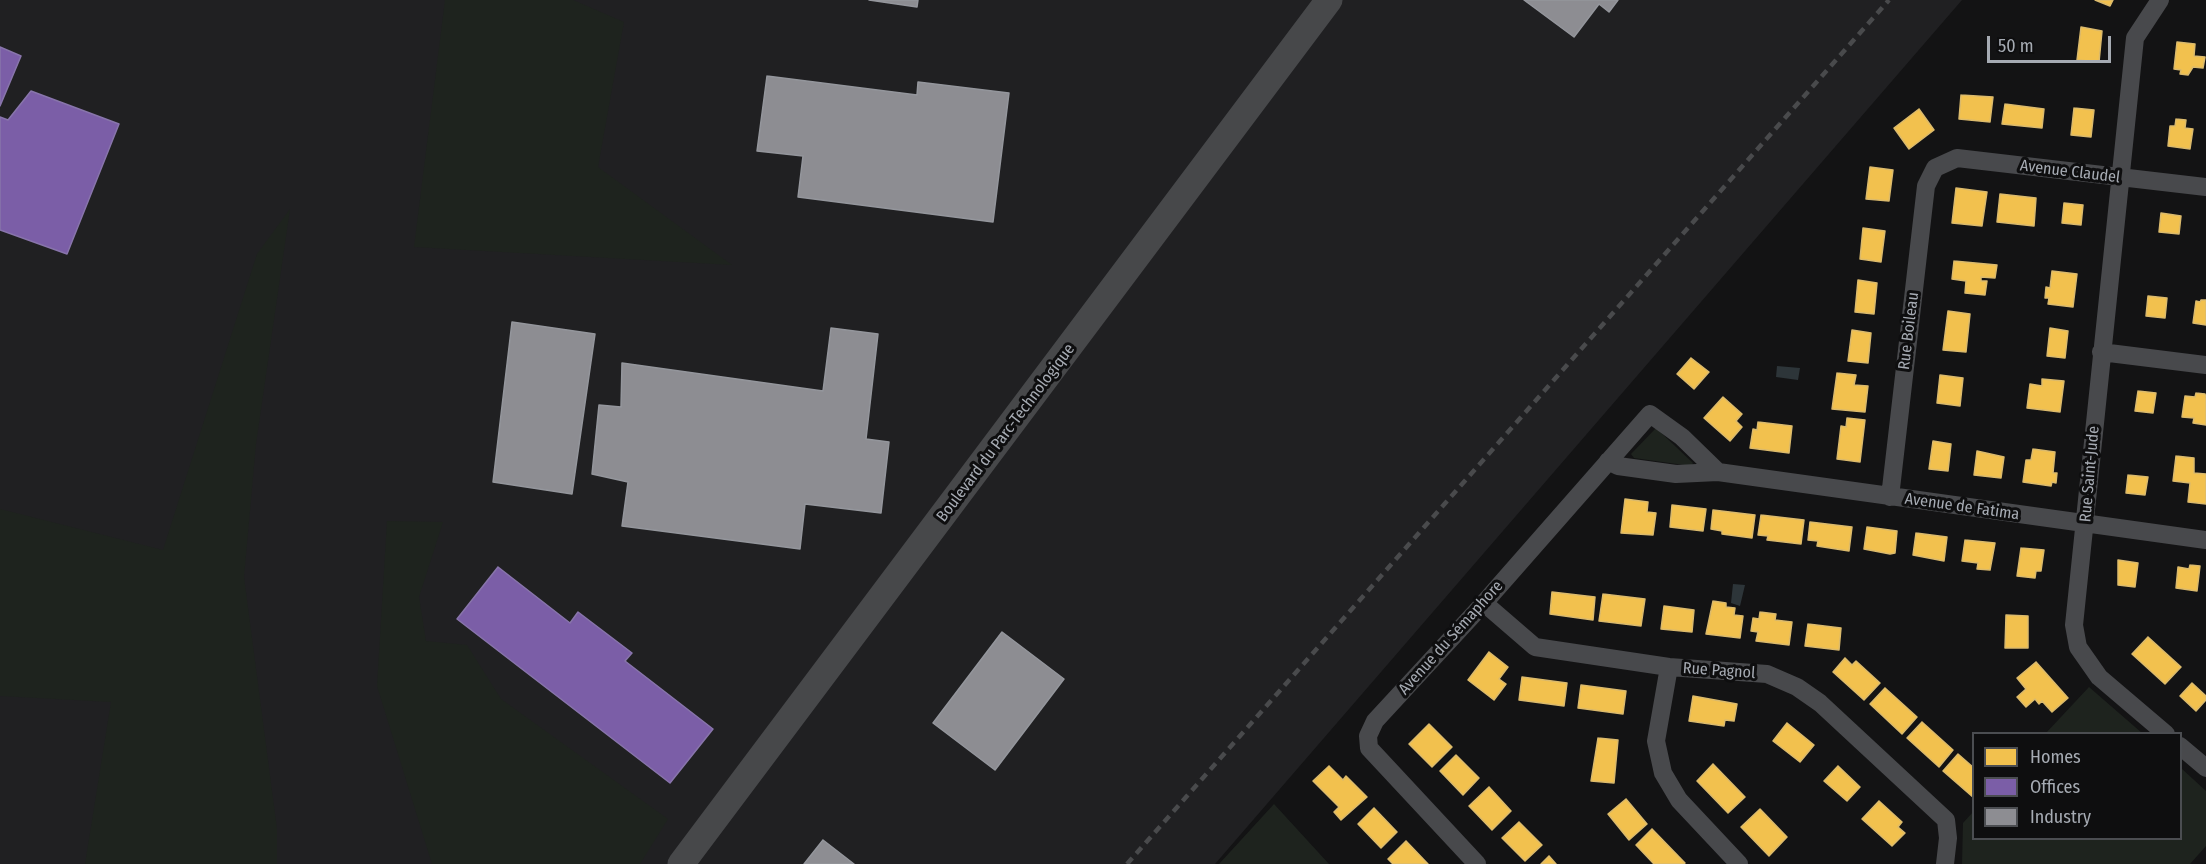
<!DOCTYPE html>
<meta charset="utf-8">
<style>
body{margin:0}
#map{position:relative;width:2206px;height:864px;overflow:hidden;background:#131314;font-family:"Fira Sans Condensed",sans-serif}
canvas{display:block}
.legend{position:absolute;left:1972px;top:732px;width:210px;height:108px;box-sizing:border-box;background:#0e0e0f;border:2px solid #4b4d51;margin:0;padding:8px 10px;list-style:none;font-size:18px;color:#a6abb3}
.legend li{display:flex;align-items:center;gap:12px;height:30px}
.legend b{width:30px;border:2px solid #4b4d51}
.scale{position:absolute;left:1987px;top:36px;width:124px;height:27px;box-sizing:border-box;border:3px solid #a6abb3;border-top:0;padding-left:8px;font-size:18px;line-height:21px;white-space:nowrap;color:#a6abb3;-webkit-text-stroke:4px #0e0e0f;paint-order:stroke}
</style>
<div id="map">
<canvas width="2206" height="864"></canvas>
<ul class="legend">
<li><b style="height:16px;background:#f2c14e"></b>Homes</li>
<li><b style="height:16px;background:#7b5ea7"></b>Offices</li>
<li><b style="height:16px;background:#8d8d92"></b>Industry</li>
</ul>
<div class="scale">50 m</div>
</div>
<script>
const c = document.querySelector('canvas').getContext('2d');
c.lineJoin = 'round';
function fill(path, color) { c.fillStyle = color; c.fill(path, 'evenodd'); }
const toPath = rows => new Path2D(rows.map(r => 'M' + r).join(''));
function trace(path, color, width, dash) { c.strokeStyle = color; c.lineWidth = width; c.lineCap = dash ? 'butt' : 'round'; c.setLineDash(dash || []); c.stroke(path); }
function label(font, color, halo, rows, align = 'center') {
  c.font = font + ' "Fira Sans Condensed",sans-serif'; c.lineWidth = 6; c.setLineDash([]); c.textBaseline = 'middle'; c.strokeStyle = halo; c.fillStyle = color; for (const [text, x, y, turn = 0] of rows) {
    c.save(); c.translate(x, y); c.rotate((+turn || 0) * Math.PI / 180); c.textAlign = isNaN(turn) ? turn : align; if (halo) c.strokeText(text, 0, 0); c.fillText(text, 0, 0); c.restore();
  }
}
const built = toPath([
 [0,0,1962,0,1215,864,0,864]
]);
const green = toPath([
 [445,0,573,0,624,22,598,167,732,265,414,247],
 [290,209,256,444,244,577,277,829,277,864,85,864,111,702,0,696,0,509,163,550,257,254],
 [1656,428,1693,463,1691,466,1634,458,1631,454],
 [387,521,443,522,419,597,426,641,467,645,501,699,668,819,640,864,432,864,377,686],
 [2089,687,2142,733,2046,733],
 [2181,768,2206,791,2206,846,2190,864,1962,864,1963,823,1973,812,1974,838,2180,838],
 [1274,804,1329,864,1219,864]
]);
const water = toPath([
 [1777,366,1800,368,1798,380,1776,377],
 [1733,584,1745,585,1740,606,1731,603]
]);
const homes = toPath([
 [2095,0,2113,0,2110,6,2095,0],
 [2081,27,2102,31,2099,62,2077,60,2081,27],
 [2177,42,2195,44,2194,56,2205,57,2203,68,2193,67,2188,75,2180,74,2181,70,2174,69,2177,42],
 [1961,95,1993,97,1990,122,1959,119,1961,95],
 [2005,104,2044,109,2042,128,2002,124,2005,104],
 [2074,108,2094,110,2091,137,2071,135,2074,108],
 [1919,109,1934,130,1909,149,1894,128,1919,109],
 [2176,119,2186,120,2185,128,2193,129,2190,149,2168,146,2170,126,2175,126,2176,119],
 [1870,167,1893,170,1889,201,1866,199,1870,167],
 [1956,188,1987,192,1982,226,1952,223,1956,188],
 [2000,194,2036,198,2034,226,1997,222,2000,194],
 [2064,203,2083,205,2081,225,2062,223,2064,203],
 [2161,213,2181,216,2179,234,2159,232,2161,213],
 [1863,228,1885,231,1881,262,1860,259,1863,228],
 [1954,261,1997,265,1995,278,1981,277,1981,281,1987,281,1985,295,1965,293,1966,281,1952,279,1954,261],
 [2052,271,2077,274,2073,307,2048,304,2049,298,2045,298,2046,287,2050,288,2052,271],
 [1858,280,1877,283,1874,314,1855,312,1858,280],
 [2148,296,2167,298,2165,318,2146,316,2148,296],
 [2201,300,2206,300,2206,325,2193,323,2196,301,2200,302,2201,300],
 [1948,311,1970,314,1966,352,1943,350,1948,311],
 [2050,328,2068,331,2065,358,2047,356,2050,328],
 [1852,330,1871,333,1868,363,1848,361,1852,330],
 [1691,358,1709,372,1694,389,1677,374,1691,358],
 [1837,373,1856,375,1854,385,1868,386,1865,412,1832,409,1837,373],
 [1940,375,1963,378,1960,406,1937,403,1940,375],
 [2042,379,2064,381,2060,412,2027,408,2030,384,2042,386,2042,379],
 [2138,391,2156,393,2153,413,2135,411,2138,391],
 [2196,393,2205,394,2206,398,2206,425,2193,423,2194,418,2182,417,2185,396,2195,397,2196,393],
 [1723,397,1742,414,1736,421,1742,427,1730,441,1704,418,1723,397],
 [1847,418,1865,420,1860,462,1837,459,1841,426,1846,427,1847,418],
 [1758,422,1792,426,1789,453,1750,448,1753,429,1757,430,1758,422],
 [1933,441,1951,444,1948,471,1929,469,1933,441],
 [2033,449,2055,452,2053,473,2057,473,2056,483,2052,482,2051,486,2023,482,2026,460,2031,460,2033,449],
 [1977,451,2004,457,2001,478,1974,475,1977,451],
 [2176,456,2194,458,2194,473,2206,474,2206,504,2188,502,2190,483,2173,481,2176,456],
 [2128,475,2148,477,2145,495,2126,493,2128,475],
 [1625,499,1648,502,1647,512,1656,513,1653,535,1621,533,1625,499],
 [1672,505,1706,509,1703,531,1670,527,1672,505],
 [1713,510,1755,515,1752,538,1722,534,1722,531,1711,529,1713,510],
 [1761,515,1804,520,1801,544,1767,540,1768,536,1758,535,1761,515],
 [1810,522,1852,527,1849,551,1817,546,1818,541,1808,540,1810,522],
 [1867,527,1897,531,1895,553,1890,554,1864,549,1867,527],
 [1916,533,1947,537,1944,561,1913,555,1916,533],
 [1965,540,1995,543,1990,570,1977,569,1978,563,1962,561,1965,540],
 [2021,548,2044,550,2041,571,2036,571,2035,578,2017,576,2021,548],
 [2118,560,2138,563,2135,587,2118,585,2118,560],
 [2190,565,2200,566,2197,591,2176,588,2178,567,2189,569,2190,565],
 [1552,592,1595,597,1593,620,1550,614,1552,592],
 [1603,594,1645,599,1641,626,1599,621,1603,594],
 [1713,601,1726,603,1726,607,1735,608,1734,615,1743,616,1740,638,1706,634,1713,601],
 [1664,606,1694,610,1692,632,1661,629,1664,606],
 [1760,612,1776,614,1775,620,1792,622,1789,645,1756,641,1758,632,1751,631,1753,618,1759,619,1760,612],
 [2006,615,2028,616,2028,648,2005,648,2006,615],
 [1808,624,1841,628,1839,650,1805,646,1808,624],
 [2148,637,2181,667,2165,684,2132,654,2148,637],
 [1489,652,1508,667,1499,679,1506,684,1494,700,1468,680,1489,652],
 [1845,658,1852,665,1856,661,1880,683,1864,700,1833,672,1845,658],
 [2036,662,2068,698,2052,712,2042,701,2039,704,2035,699,2026,707,2017,697,2026,689,2017,678,2036,662],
 [1522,677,1567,683,1564,706,1519,700,1522,677],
 [2192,683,2206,696,2206,700,2196,711,2180,696,2192,683],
 [1581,685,1626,691,1623,714,1578,708,1581,685],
 [1885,688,1917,717,1902,734,1870,704,1885,688],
 [1693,696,1737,704,1734,721,1725,720,1724,726,1689,721,1693,696],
 [1922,722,1953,750,1939,767,1907,738,1922,722],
 [1787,723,1814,745,1800,762,1773,741,1787,723],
 [1429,724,1452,747,1432,767,1409,744,1429,724],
 [1598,738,1618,740,1614,783,1591,781,1598,738],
 [1958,754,1974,768,1974,798,1943,771,1958,754],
 [1456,755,1479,778,1463,795,1440,771,1456,755],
 [1713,764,1745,797,1728,813,1697,781,1713,764],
 [1329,766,1343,780,1346,776,1367,797,1341,820,1334,812,1339,807,1313,781,1329,766],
 [1838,766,1860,787,1847,801,1824,781,1838,766],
 [1489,787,1511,811,1492,830,1469,806,1489,787],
 [1626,799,1647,824,1629,840,1608,814,1626,799],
 [1879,801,1902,822,1898,827,1905,833,1892,846,1862,819,1879,801],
 [1374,808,1397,832,1381,848,1358,824,1374,808],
 [1760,809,1787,837,1769,856,1741,827,1760,809],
 [1519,822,1542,845,1525,861,1502,838,1519,822],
 [1652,829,1685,863,1684,864,1654,864,1636,845,1652,829],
 [1406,841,1428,864,1393,864,1388,859,1406,841],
 [1549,856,1556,864,1541,864,1549,856]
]);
const offices = toPath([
 [0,47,21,56,0,106,0,47],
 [31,91,119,124,67,254,0,230,0,117,8,120,31,91],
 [498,567,570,623,578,612,632,653,625,661,713,729,670,783,457,619,498,567]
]);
const industry = toPath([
 [869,0,918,0,917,7,869,0],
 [1524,0,1618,0,1609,12,1599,4,1574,37,1524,0],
 [767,76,917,95,918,82,1009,93,993,222,798,197,803,156,757,151,767,76],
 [512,322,595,334,572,494,493,482,512,322],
 [831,328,878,334,866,439,889,442,881,513,805,504,800,549,622,526,628,482,592,474,599,405,621,407,622,363,823,391,831,328],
 [1002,632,1064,679,995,770,933,723,1002,632],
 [823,840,854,864,804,864,823,840]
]);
const street = toPath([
 [2160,0,2135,38,2074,625,2078,647,2099,677,2166,734],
 [2101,352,2206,365],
 [1608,461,1618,466,1676,474,1718,472,2206,540],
 [1890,497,1926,186,1935,168,1957,158,2206,187],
 [1484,603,1535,647,1669,667,1767,674,1797,687,1820,703,1946,820,1948,838,1945,864],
 [1669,667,1656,741,1663,773,1679,800,1739,864],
 [2180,746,2206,768],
 [1477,864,1369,748,1368,736,1375,721,1484,603,1650,414,1682,437,1718,472]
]);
const secondary = toPath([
 [681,864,1329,0]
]);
const rail = toPath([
 [1127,864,1889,0]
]);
const streetNames = [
 ["Avenue Claudel",2070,172,7],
 ["Rue Boileau",1909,331,-83],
 ["Boulevard du Parc-Technologique",1006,433,-53],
 ["Rue Saint-Jude",2090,474,-85],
 ["Avenue de Fatima",1962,507,8],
 ["Avenue du Sémaphore",1451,638,-48],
 ["Rue Pagnol",1719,671,4]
];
fill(built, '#202022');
fill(green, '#1e231e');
fill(water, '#2d3539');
fill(homes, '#f2c14e');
trace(homes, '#dbba6c', 1.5);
fill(offices, '#7b5ea7');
trace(offices, '#8875ab', 1.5);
fill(industry, '#8d8d92');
trace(industry, '#94969c', 1.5);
trace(street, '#48494c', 18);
trace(secondary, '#47484a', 27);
trace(rail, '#494a4c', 4.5, [8, 6]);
label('16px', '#a6abb3', '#0e0e0f', streetNames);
</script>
